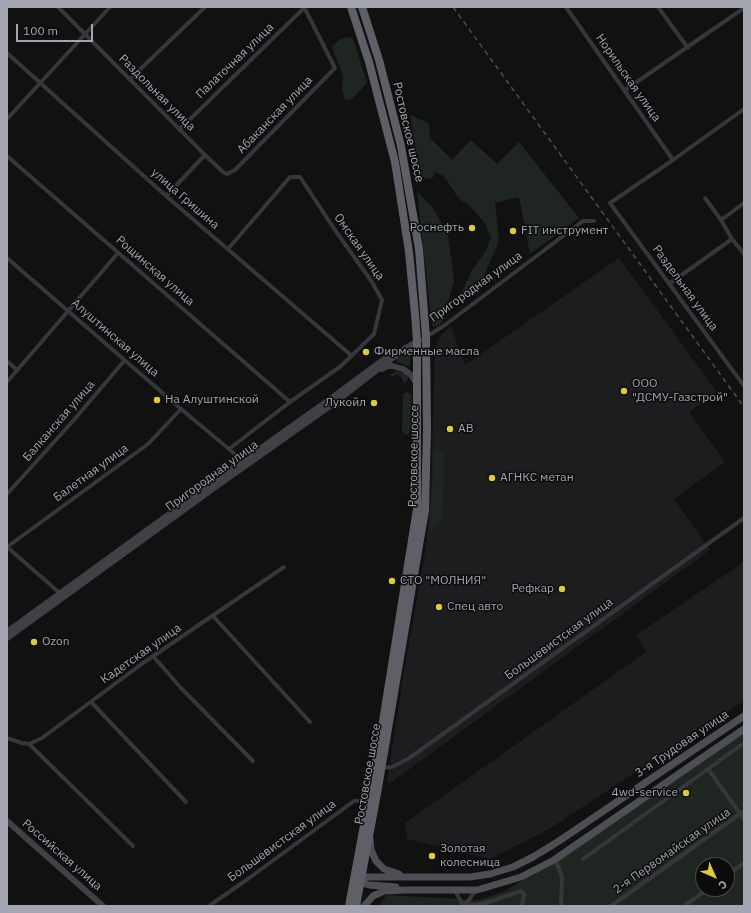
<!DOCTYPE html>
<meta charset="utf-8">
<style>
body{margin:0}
#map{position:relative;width:751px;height:913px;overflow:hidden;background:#111112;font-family:"IBM Plex Sans",sans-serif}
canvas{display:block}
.frame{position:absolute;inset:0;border:8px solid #a3a5b1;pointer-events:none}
.north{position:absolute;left:695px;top:857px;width:40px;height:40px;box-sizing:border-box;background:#0c0c0d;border:1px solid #48494f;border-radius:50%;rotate:135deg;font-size:11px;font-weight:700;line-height:16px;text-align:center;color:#a3a5b1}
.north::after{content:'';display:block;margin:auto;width:14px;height:18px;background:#deca3d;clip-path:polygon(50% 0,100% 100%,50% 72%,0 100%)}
.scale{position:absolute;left:16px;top:24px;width:77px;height:18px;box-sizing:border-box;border:2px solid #a3a5b1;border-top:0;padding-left:5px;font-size:12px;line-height:14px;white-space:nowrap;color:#a3a5b1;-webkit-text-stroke:3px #0c0c0d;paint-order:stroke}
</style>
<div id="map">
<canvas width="751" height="913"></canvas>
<div class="frame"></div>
<div class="north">С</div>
<div class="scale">100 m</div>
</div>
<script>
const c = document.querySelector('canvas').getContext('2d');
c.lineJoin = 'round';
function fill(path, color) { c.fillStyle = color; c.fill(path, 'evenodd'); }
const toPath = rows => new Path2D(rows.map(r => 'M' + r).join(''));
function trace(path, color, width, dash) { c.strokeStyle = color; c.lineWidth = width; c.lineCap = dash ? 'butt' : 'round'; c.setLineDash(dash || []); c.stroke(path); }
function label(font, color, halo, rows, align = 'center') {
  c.font = font + ' "IBM Plex Sans",sans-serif'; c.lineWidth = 3; c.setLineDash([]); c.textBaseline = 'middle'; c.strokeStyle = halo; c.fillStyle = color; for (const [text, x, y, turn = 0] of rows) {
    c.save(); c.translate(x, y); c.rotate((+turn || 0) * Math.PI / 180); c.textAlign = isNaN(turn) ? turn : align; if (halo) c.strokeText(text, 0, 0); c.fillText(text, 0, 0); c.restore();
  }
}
const built = toPath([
 [619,258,717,392,689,412,725,462,674,499,710,550,389,784,387,781,405,665,426,547,431,488,435,350,440,336,451,326,465,365],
 [744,562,744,701,549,829,490,859,407,839,405,823,646,652,636,635]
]);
const green = toPath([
 [349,37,353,38,367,83,352,99,345,100,342,90,343,76,332,47,340,39],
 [410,115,429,123,430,138,452,160,471,140,497,164,519,142,579,218,530,254,519,197,495,203,499,241,475,296,464,299,462,291,471,272,485,252,491,238,484,222,469,205,459,199,444,176,435,172,432,179,423,178,419,170],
 [417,191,433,208,448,235,454,280,445,315,440,325,434,327,432,325],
 [406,351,411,353,410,366,407,366,397,362,396,360,396,359],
 [397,371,408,375,408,379,405,383,404,384,401,377,397,374,392,377,390,375],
 [407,392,411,396,411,431,407,435,402,431,403,394],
 [438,448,445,455,442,521,430,530,434,451],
 [744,729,744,906,380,906,386,895,478,900,504,892,554,860],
 [703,865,727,865,727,889,703,889]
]);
const street = toPath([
 [58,7,205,155,223,172,227,174,235,170,335,68,304,7],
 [566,7,673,160],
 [658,7,688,48],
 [7,53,166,196,352,356],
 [130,79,205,7],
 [625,90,744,8],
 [744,109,673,160,610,203,744,386],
 [7,119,110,7],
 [180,129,305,7],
 [7,156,290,402],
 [166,196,205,155],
 [705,198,721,220,732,239,744,254],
 [721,220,744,203],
 [228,249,290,177,300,177,337,233,372,282,382,300,374,334,341,366,290,402,229,449],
 [7,258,181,409,229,449,243,462],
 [669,284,732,239],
 [426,337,445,325,583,221,594,221],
 [7,361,17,370],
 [7,382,118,253],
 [7,494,73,421,124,361],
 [7,547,148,444,181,409],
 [7,547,61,594],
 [213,616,310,722],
 [153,656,181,688,253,761],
 [91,702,186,802],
 [7,738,22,743,29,744,42,738,143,663,284,567],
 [29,744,133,846],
 [380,768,392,767,408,759,744,518],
 [708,769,744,819],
 [583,859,744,743],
 [554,860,559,868,562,878,561,906],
 [727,875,744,863],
 [455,891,462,903,472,905,486,903,521,891,524,894,522,906],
 [466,904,476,890],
 [209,906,252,876,354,801,369,800],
 [611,906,744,811],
 [684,906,708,889]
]);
const secondary = toPath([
 [382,369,387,366,393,366,403,369,411,375,416,383],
 [7,632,215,481,333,397,394,352],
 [7,638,218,485,337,401,404,349,419,340],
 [7,821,103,906]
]);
const primary = toPath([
 [370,838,371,850,376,861,384,869,399,874],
 [360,882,369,885,396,887],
 [359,883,367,877,470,877,490,874,513,867,533,857,559,841,744,716],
 [364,906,373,896,384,891,406,890,477,890,521,877,554,860,744,729]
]);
const highway = toPath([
 [349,906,381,734,417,509,417,341,415,314,409,252,395,162,369,62,351,7],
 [356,906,378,788,425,510,427,430,426,337,419,249,401,146,379,60,362,7]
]);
const rail = toPath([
 [453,7,744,407]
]);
const markers = [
 [472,228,4,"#deca3d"],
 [513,231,4,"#deca3d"],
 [366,352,4,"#deca3d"],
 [624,391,4,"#deca3d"],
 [157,400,4,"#deca3d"],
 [374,403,4,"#deca3d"],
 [450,429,4,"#deca3d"],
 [492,478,4,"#deca3d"],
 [392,581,4,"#deca3d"],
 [562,589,4,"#deca3d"],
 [439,607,4,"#deca3d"],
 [34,642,4,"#deca3d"],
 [686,793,4,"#deca3d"],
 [432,856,4,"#deca3d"]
];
const streetNames = [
 ["Палаточная улица",235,61,-44],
 ["Норильская улица",628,78,55],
 ["Раздольная улица",157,93,45],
 ["Абаканская улица",275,115,-46],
 ["Ростовское шоссе",408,132,77],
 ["улица Гришина",185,199,41],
 ["Омская улица",359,247,55],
 ["Рощинская улица",155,271,41],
 ["Пригородная улица",476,287,-36],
 ["Раздельная улица",685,288,54],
 ["Алуштинская улица",115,338,41],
 ["Балканская улица",59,421,-49],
 ["Ростовское шоссе",414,456,-89],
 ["Балетная улица",91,473,-36],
 ["Пригородная улица",212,476,-36],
 ["Большевистская улица",559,639,-36],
 ["Кадетская улица",141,654,-35],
 ["3-я Трудовая улица",682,744,-34],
 ["Ростовское шоссе",368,774,-80],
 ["Большевистская улица",282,841,-36],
 ["2-я Первомайская улица",672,851,-35],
 ["Российская улица",62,855,41]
];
const poiNames = [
 ["Роснефть",464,228,"right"],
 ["FIT инструмент",521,231],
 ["Фирменные масла",374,352],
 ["ООО",632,384],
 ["\"ДСМУ-Газстрой\"",632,398],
 ["На Алуштинской",165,400],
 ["Лукойл",366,403,"right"],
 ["АВ",458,429],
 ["АГНКС метан",500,478],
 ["СТО \"МОЛНИЯ\"",400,581],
 ["Рефкар",554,589,"right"],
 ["Спец авто",447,607],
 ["Ozon",42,642],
 ["4wd-service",678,793,"right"],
 ["Золотая",440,849],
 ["колесница",440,863]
];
fill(built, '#1d1d1f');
fill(green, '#1f2622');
trace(street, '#37373b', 4);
trace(secondary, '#404046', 6);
trace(primary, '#4e4e55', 7);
trace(highway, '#5f5f67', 8);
trace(rail, '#4d4d53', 1.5, [5, 4]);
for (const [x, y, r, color] of markers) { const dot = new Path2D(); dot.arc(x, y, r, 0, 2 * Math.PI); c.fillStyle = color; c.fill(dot); trace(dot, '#0c0c0d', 1.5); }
label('12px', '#a3a5b1', '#0c0c0d', streetNames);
label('12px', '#a3a5b1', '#0c0c0d', poiNames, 'left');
</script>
